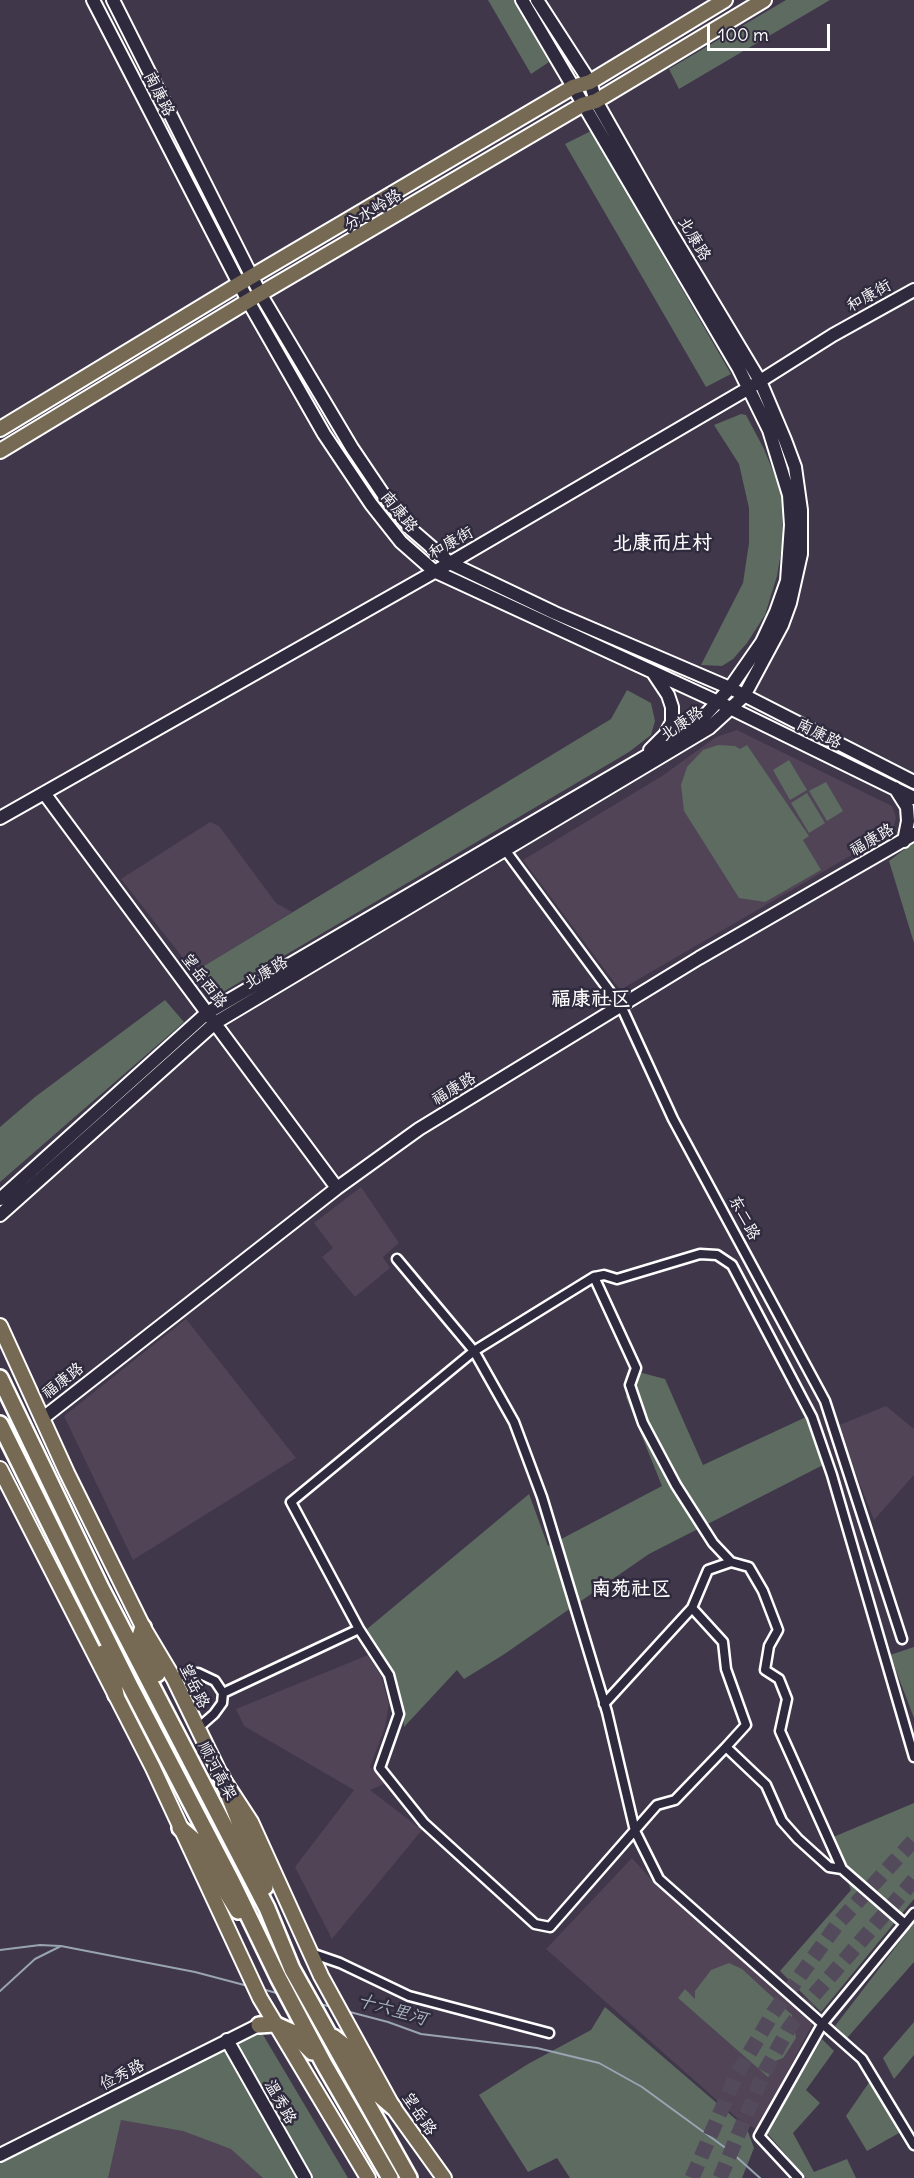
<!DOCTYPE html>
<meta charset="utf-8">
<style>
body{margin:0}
#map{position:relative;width:914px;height:2178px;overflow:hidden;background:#40374a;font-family:Delius,sans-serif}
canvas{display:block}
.scale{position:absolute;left:707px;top:24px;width:123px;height:27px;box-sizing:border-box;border:3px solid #fff;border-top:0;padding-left:8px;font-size:18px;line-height:21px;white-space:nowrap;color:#fff;-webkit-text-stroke:4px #2f2a3d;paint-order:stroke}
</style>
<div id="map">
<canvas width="914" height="2178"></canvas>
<div class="scale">100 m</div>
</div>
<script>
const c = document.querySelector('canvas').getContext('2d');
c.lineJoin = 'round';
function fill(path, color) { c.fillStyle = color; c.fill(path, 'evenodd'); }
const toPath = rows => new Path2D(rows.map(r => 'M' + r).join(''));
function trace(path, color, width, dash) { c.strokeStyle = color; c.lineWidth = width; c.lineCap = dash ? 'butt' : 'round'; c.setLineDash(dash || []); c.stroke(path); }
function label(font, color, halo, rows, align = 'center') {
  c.font = font + ' Delius,"LXGW WenKai TC",sans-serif'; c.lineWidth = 5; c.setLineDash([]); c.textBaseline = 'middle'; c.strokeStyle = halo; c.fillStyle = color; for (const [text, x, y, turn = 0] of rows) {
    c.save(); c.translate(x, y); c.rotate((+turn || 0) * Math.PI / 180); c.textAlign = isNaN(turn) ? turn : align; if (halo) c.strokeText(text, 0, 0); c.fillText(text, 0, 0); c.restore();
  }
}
const built = toPath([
 [737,730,892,806,896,817,893,831,620,990,523,860,662,776,716,737],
 [210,822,219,826,276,903,292,912,194,972,121,879],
 [361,1187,399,1243,383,1257,390,1268,355,1297,322,1257,333,1248,314,1223],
 [186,1319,296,1458,133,1560,64,1416],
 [886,1406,914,1429,914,1475,874,1520,837,1426],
 [368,1655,381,1676,389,1704,385,1727,370,1767,386,1783,370,1790,422,1830,332,1939,295,1867,354,1790,244,1726,236,1709],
 [632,1858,651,1879,813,2023,757,2130,737,2118,546,1949],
 [261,2034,337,2178,0,2178]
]);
const green = toPath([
 [488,0,514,0,549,62,531,74],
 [786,0,830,0,679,89,669,69],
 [591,131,731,374,706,387,565,144],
 [741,414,746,415,764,449,782,493,783,540,777,576,765,615,747,643,733,659,722,666,701,665,743,583,749,543,749,508,739,464,714,425],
 [627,690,651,703,655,721,651,735,629,752,211,999,194,972,611,719],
 [718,745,735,746,740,749,747,745,809,836,803,840,821,870,765,902,739,898,684,811,681,785,687,767,703,750],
 [789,760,807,790,790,800,773,770],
 [826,782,843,811,827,821,809,791],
 [807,793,825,823,809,833,791,803],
 [914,842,914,943,889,861],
 [165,1000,184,1022,0,1182,0,1127,35,1097],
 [631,1370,665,1379,703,1465,806,1417,825,1464,649,1554,503,1655,464,1679,457,1670,404,1727,402,1702,393,1672,367,1629,529,1494,548,1546,662,1486,626,1397],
 [914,1647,914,1718,890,1655],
 [914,1803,914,1899,821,2012,780,1971,851,1890,831,1838],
 [914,1923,914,1962,847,2038,835,2026],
 [729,1963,742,1969,792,2015,796,2038,783,2058,768,2064,774,2070,768,2077,678,1998,685,1989,695,1999,695,1991,711,1970],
 [605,2007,747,2129,754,2148,742,2178,570,2178,557,2158,528,2172,479,2095,528,2064,591,2030],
 [914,2022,914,2055,894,2079,883,2058],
 [259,2028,348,2178,263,2178,231,2149,183,2131,121,2120,108,2178,0,2178,0,2160],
 [822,2039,834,2051,806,2090,820,2103,793,2133,814,2172,847,2159,856,2178,806,2178,767,2133],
 [870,2081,899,2133,867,2151,846,2116]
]);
const stream = toPath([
 [0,1950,40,1945,60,1946],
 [262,1989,280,1994],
 [0,1991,35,1959,61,1946,195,1972,248,1986],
 [320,2004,332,2007],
 [346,2011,388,2022,421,2034,537,2048,599,2063,642,2087,731,2152,760,2178]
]);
const highwayTunnel = toPath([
 [692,2178,736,2076,773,2013,839,1922,914,1840],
 [720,2178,764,2073,789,2028,814,1995,914,1880]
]);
const street = toPath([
 [503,847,622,1008,673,1119,825,1401,902,1639],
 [397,1259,474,1351,594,1277,636,1368,630,1385,643,1423,676,1485,713,1543,731,1562,749,1567,763,1591,778,1630,769,1646,765,1670,779,1679,787,1699,780,1731,842,1869,905,1924,823,2023,759,2136,798,2178],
 [594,1277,604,1275,617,1279,700,1254,717,1255,732,1265,812,1417,832,1475,914,1757],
 [731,1562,708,1570,692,1608,723,1642,726,1669,746,1725,726,1747,766,1785,782,1821,798,1839,829,1867,842,1869],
 [359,1629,389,1675,399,1714,380,1768,424,1823,535,1924,550,1927,657,1805,675,1800,726,1747],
 [174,1679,184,1674,198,1673,215,1681,223,1693,222,1703,214,1714,197,1729],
 [223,1693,359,1629,291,1502,474,1351,514,1422,542,1497,607,1712,635,1831,659,1879,862,2059,914,2145],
 [604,1704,692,1608],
 [905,1924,914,1913],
 [311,1953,340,1963,409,1996,549,2033]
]);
const secondary = toPath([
 [93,0,248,301,324,434,371,504,401,542,434,571,718,702,914,798],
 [113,0,261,295,352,448,383,494,413,531,450,563,555,613,730,688,914,782],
 [650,750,665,735,672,722,672,707,668,695,654,674],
 [895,788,907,807,908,821,904,841],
 [44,793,337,1188],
 [0,818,450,563,749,388,833,335,914,290],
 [0,1199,207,1013,681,736,700,721,730,688,762,642,776,612,787,581,791,525,789,495,769,430,739,369,522,0],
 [0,1215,215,1023,709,728,744,696,782,625,790,603,801,554,801,510,795,467,785,440,760,381,667,226,596,101,590,82,537,0],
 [43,1418,337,1188,419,1129,699,958,914,834],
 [227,2040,305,2178],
 [0,2155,259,2025]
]);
const primary = toPath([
 [0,429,239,284,573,87,590,82,725,0],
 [0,451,248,301,582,105,596,101,764,0],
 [0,1326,67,1473,143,1627,174,1679,221,1776,251,1822,321,1976,393,2107,444,2178],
 [0,1469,153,1768,260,1998,368,2178]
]);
const highway = toPath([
 [0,1378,101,1588,267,1908,292,1969,409,2178],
 [0,1424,130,1686,232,1882,278,1977,324,2064,390,2178],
 [143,1627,140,1636,157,1674],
 [103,1653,112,1674,116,1695],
 [221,1776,265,1887],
 [180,1828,195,1841,238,1911],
 [259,2025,274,2024,292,2032,312,2052],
 [333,2037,346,2047,379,2095,393,2107]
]);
const streetNames = [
 ["南康路",159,94,63],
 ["分水岭路",373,210,-31],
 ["北康路",694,239,59],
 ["和康街",869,296,-29],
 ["南康路",399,512,51],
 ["和康街",451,543,-29],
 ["北康路",682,724,-34],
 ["南康路",819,734,26],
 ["福康路",872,840,-30],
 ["北康路",266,973,-31],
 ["望岳西路",204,981,53],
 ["福康路",454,1089,-31],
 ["东二路",744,1218,62],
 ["福康路",63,1381,-38],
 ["望岳路",194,1686,64],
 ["顺河高架",217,1771,62],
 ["俭秀路",122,2075,-27],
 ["温秀路",280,2102,61],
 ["望岳路",419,2114,56]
];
const waterNames = [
 ["十六里河",392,2010,16]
];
const quarterNames = [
 ["北康而庄村",662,543],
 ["福康社区",591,999],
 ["南苑社区",631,1589]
];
fill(built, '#504456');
fill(green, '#5d6b61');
trace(stream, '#99a4b3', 2);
trace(highwayTunnel, '#534b5c', 15, [15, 8]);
trace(street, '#fff', 13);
trace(secondary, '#fff', 16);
trace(primary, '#fff', 18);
trace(highway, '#fff', 20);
trace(street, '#2f2a3d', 8);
trace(secondary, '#2f2a3d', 12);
trace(primary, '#766a55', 14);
trace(highway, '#766a55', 15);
label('16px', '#fff', '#2f2a3d', streetNames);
label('italic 18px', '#aab4c0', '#2f2a3d', waterNames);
label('bold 20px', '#fff', '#2f2a3d', quarterNames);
</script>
